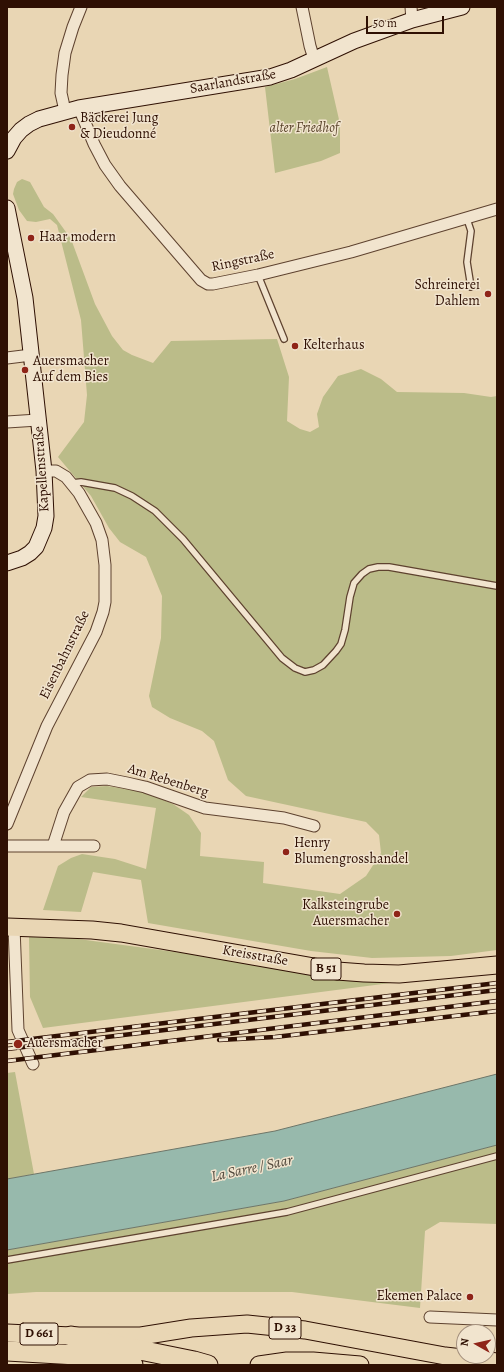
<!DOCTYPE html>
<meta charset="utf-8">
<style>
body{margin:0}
#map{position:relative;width:504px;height:1372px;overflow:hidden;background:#e9d6b4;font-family:Alegreya,serif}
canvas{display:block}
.frame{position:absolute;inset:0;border:8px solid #2f1003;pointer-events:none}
.north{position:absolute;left:456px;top:1324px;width:40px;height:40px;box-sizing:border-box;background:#f1e4ce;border:1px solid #a38f7d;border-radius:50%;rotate:278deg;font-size:11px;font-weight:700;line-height:16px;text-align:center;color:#2f1003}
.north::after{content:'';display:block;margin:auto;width:14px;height:18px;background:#8f2418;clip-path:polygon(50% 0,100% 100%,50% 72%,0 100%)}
.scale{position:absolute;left:366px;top:16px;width:78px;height:18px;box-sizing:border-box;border:2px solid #2f1003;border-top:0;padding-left:5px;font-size:12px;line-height:14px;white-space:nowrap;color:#2f1003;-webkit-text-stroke:3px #f1e4ce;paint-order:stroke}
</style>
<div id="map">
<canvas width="504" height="1372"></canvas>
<div class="frame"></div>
<div class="north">N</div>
<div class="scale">50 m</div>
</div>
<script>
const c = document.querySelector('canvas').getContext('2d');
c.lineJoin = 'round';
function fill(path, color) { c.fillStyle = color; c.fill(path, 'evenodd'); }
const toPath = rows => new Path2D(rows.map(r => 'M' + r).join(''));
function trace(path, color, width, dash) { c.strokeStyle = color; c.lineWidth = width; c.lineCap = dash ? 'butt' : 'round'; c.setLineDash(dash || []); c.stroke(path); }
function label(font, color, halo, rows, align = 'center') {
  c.font = font + ' Alegreya,serif'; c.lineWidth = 3; c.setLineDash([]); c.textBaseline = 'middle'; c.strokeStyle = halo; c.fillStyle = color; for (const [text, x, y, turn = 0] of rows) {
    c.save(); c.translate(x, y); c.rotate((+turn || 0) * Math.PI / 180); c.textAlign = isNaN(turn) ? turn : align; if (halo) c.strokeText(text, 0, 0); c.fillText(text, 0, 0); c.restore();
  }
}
const green = toPath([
 [327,67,340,124,340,153,321,161,275,173,265,87,295,79],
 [22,179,30,182,44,207,53,214,71,239,95,304,112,336,123,350,132,355,153,363,171,341,277,339,289,377,287,421,300,429,310,432,319,427,317,414,323,397,338,376,361,369,381,379,397,392,464,393,491,397,497,396,497,950,451,956,372,958,311,951,148,923,141,880,93,872,81,912,43,910,58,866,71,858,82,854,115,859,146,869,156,808,81,797,91,787,107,786,145,792,173,804,189,815,201,833,200,856,264,862,263,883,340,894,366,876,381,853,379,835,366,822,246,796,228,780,214,741,202,731,170,718,152,707,149,696,161,638,162,596,146,557,120,542,109,528,91,496,58,457,84,422,87,395,81,320,57,225,50,219,36,222,27,221,19,210,13,194,14,189,17,182],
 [29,937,71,938,398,982,43,1028,30,997],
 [15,1072,34,1174,7,1179,7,1073],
 [497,1145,497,1224,440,1222,425,1231,420,1308,292,1292,36,1292,7,1294,7,1250,284,1201]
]);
const water = toPath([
 [497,1074,497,1145,284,1201,7,1250,7,1179,275,1131,497,1074]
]);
const lane = toPath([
 [467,219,471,231,467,262,471,287],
 [258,275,284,339],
 [72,483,81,482,115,488,132,496,155,511,183,539,282,658,295,668,305,672,314,670,323,665,336,651,341,644,345,630,350,597,354,583,362,574,369,569,378,567,389,567,497,586],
 [7,1260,287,1212,497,1156]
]);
const street = toPath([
 [302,7,310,46,314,59],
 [411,7,412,20],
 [79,108,94,144,105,165,120,186,201,280,208,284,213,284,258,275,351,252,497,209],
 [65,111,61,93,62,75,65,53,73,27,81,7],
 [7,358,31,355],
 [7,422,38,420],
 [7,824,47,726,96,632,103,612,105,602,105,565,102,540,96,523,79,493,66,477,56,471,44,471],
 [7,846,94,846],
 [53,846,64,812,78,787,90,780,107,779,127,783,145,787,205,808,284,818,314,826],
 [14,927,18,1030,33,1064],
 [430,1317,497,1320]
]);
const secondary = toPath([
 [7,151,14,138,21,130,29,124,39,119,79,108,270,77,291,70,354,41,376,33,412,20,462,7],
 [7,208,25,298,44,471,46,516,44,528,36,547,30,553,22,558,7,563]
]);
const primary = toPath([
 [7,927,92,930,121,933,337,971,364,973,399,974,497,965],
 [7,1333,71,1336,141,1336,191,1328,247,1324,305,1330,445,1356,497,1362],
 [259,1365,287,1361,313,1361,360,1365]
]);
const highway = toPath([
 [71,1336,194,1361,208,1365],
 [7,1351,77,1355,133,1365]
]);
const rail = toPath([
 [219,1040,275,1037,497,1011],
 [7,1042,497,983],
 [7,1049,497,990],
 [7,1061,497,1001]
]);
const markers = [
 [72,127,4,"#8f2418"],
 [31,238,4,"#8f2418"],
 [488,294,4,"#8f2418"],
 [295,346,4,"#8f2418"],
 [25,370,4,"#8f2418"],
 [286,852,4,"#8f2418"],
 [397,914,4,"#8f2418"],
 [18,1044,5,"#8f2418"],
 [470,1297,4,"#8f2418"]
];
const shields = [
 [326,969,30],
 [285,1328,32],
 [39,1334,38]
];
const shieldNames = [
 ["B 51",326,969],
 ["D 33",285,1328],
 ["D 661",39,1334]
];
const streetNames = [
 ["Saarlandstraße",233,82,-10],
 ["Ringstraße",243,261,-12],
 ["Kapellenstraße",42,469,-94],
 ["Eisenbahnstraße",65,655,-64],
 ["Am Rebenberg",168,781,17],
 ["Kreisstraße",255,956,10]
];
const poiNames = [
 ["Bäckerei Jung",80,119],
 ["& Dieudonné",80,135],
 ["Haar modern",39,238],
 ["Schreinerei",480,286,"right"],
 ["Dahlem",480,302,"right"],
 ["Kelterhaus",303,346],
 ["Auersmacher",33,362],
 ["Auf dem Bies",33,378],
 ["Henry",294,844],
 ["Blumengrosshandel",294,860],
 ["Kalksteingrube",389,906,"right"],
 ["Auersmacher",389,922,"right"],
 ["Auersmacher",27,1044],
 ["Ekemen Palace",462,1297,"right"]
];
const parkNames = [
 ["alter Friedhof",304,129]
];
const waterNames = [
 ["La Sarre / Saar",252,1169,-12]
];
fill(green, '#bbbc89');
fill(water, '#97b9ac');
trace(water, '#6d7568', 1);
trace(lane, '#5e422f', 8);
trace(street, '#5e422f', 13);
trace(secondary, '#2f1003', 17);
trace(primary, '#2f1003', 19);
trace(highway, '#2f1003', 21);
trace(lane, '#f1e4ce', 5.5);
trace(street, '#f1e4ce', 11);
trace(secondary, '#f1e4ce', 15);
trace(primary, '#e9d6b4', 17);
trace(highway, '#e9d6b4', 19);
trace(rail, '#2f1003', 4.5);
trace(rail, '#f1e4ce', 3, [9]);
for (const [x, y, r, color] of markers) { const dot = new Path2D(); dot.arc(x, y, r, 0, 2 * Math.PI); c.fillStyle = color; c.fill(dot); trace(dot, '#f1e4ce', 1.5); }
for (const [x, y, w] of shields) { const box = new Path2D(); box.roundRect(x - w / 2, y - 11, w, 22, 3); c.fillStyle = '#f1e4ce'; c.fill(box); trace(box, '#2f1003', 1); }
label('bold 13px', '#2f1003', null, shieldNames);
label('14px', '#2f1003', '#f1e4ce', streetNames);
label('14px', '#2f1003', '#f1e4ce', poiNames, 'left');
label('italic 14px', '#59442b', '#f1e4ce', parkNames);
label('italic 15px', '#534b3e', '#f1e4ce', waterNames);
</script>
